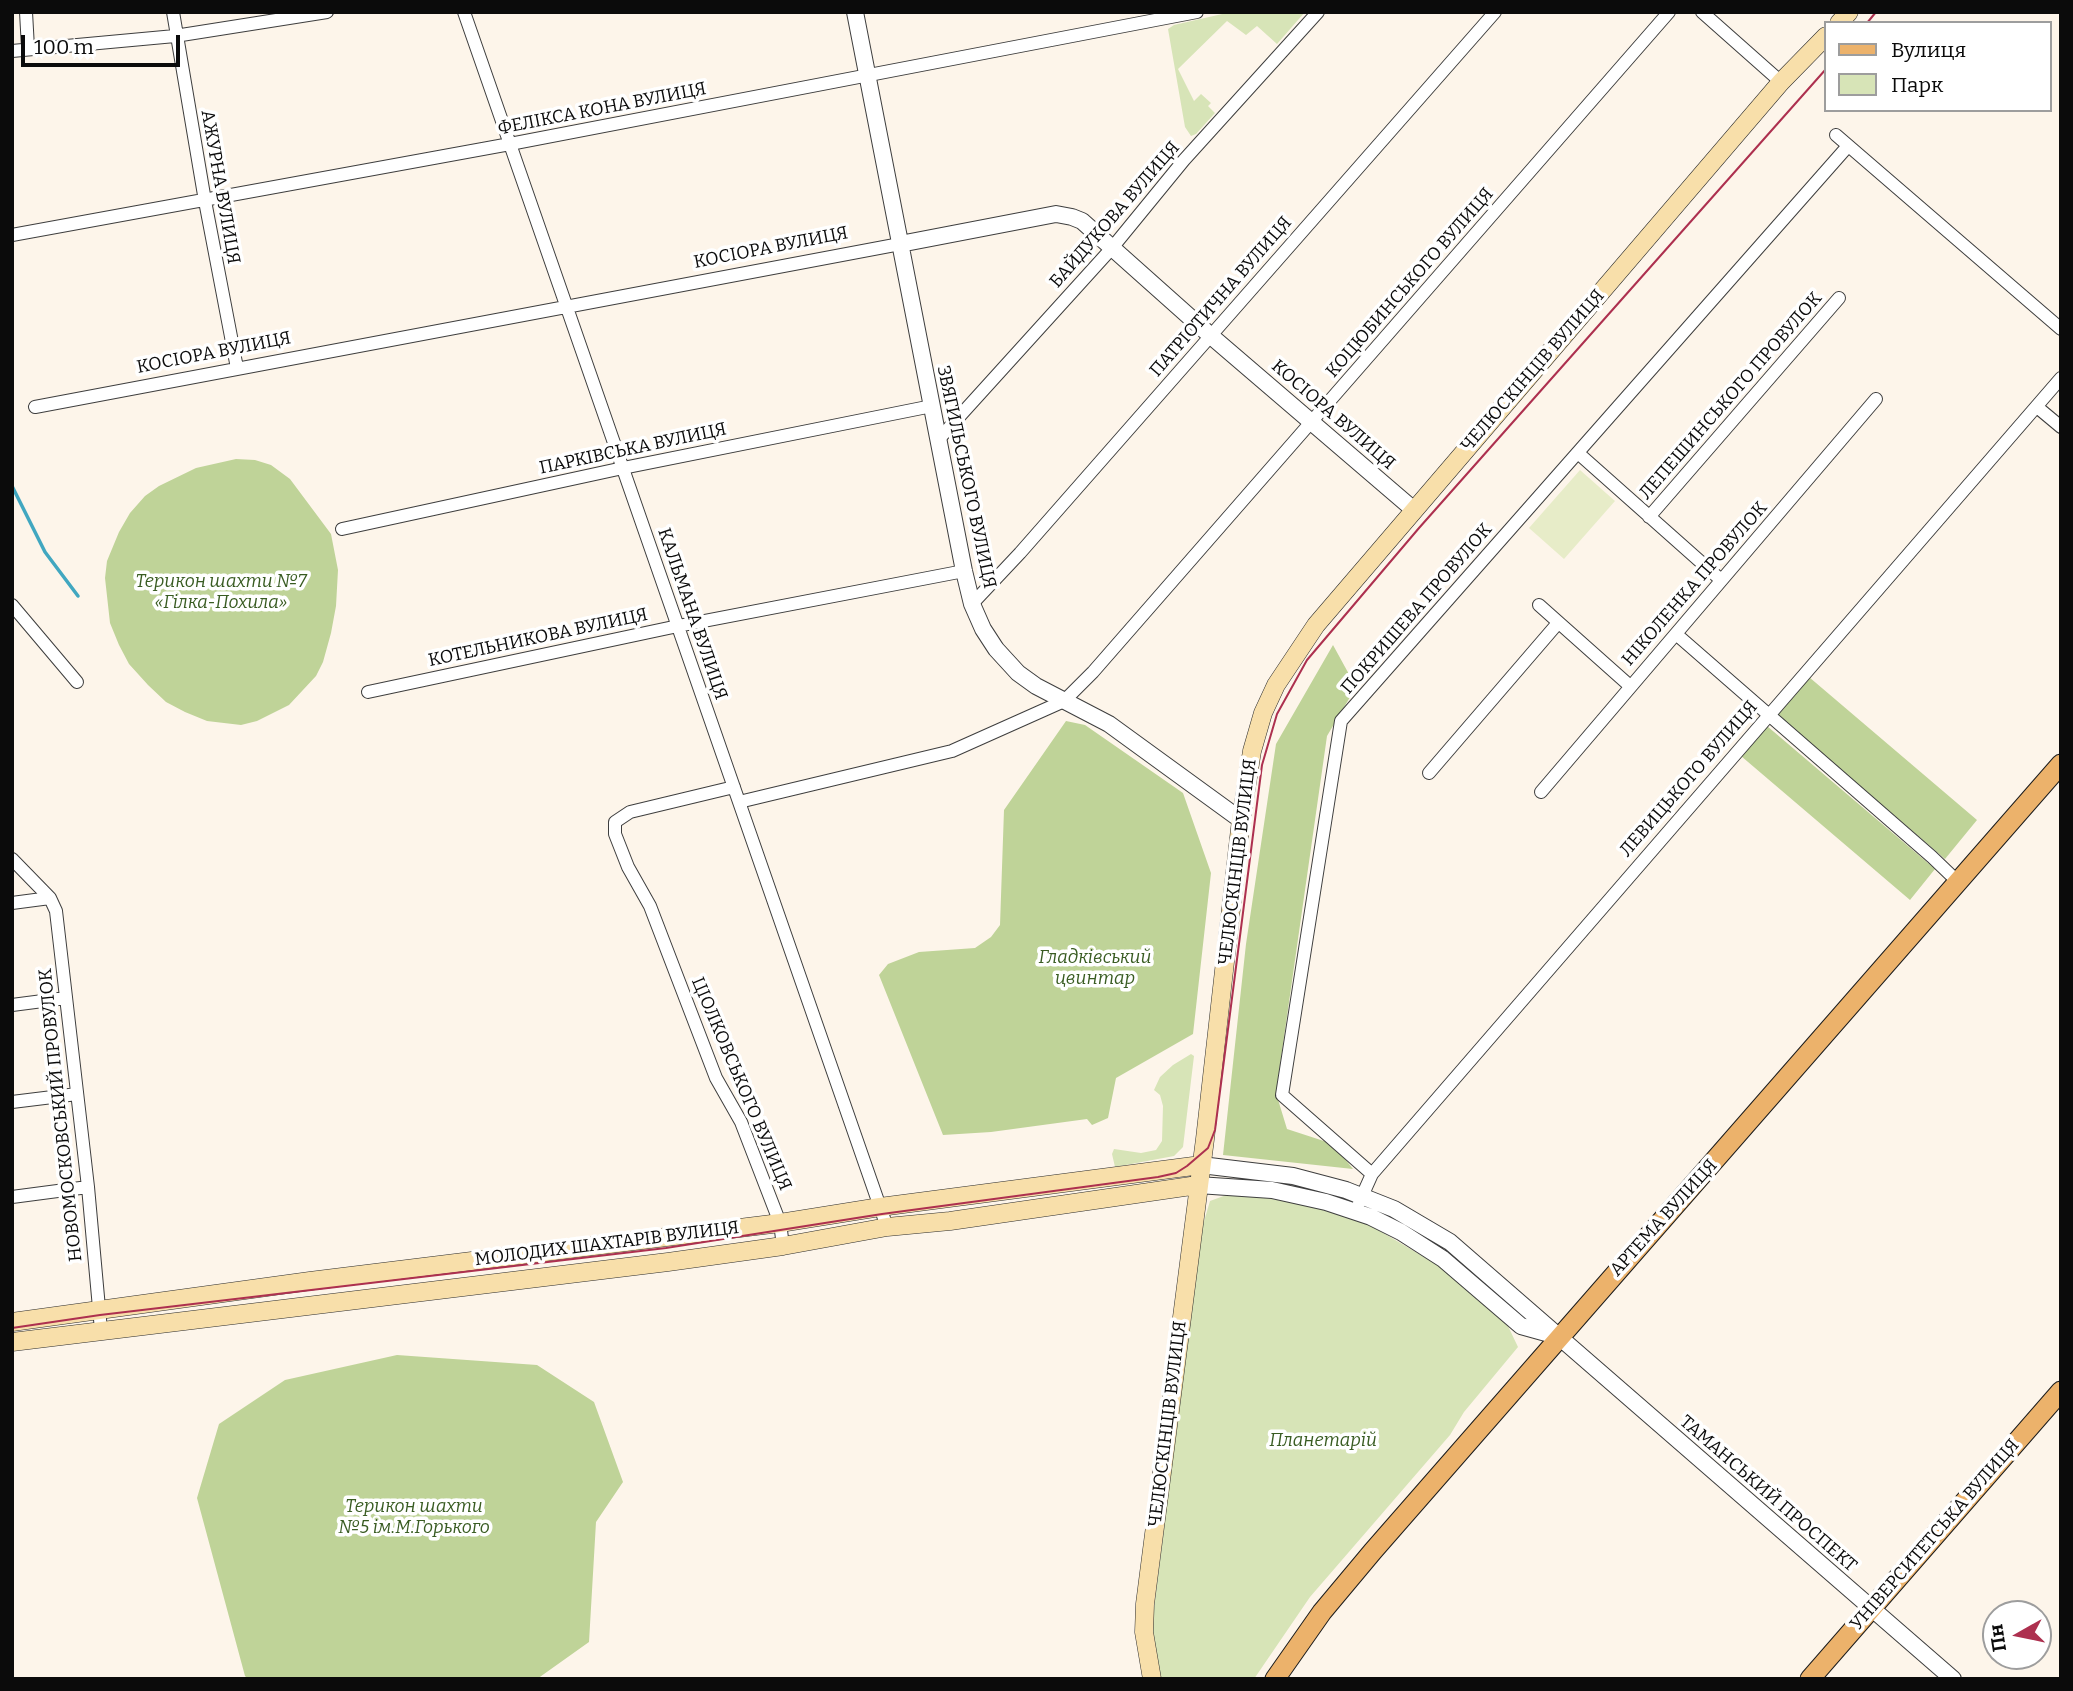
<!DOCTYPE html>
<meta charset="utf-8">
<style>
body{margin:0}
#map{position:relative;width:2073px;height:1691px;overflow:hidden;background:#fdf5ea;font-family:Bitter,serif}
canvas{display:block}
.frame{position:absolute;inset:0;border:14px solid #0b0b0b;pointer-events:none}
.legend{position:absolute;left:1824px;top:21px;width:228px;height:91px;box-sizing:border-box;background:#fff;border:2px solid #9d9d9d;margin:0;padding:9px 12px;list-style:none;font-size:21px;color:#0b0b0b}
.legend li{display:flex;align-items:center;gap:14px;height:35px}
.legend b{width:35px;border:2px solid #9d9d9d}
.north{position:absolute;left:1982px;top:1600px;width:70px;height:70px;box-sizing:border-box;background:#fff;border:2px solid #9d9d9d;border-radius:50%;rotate:261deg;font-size:19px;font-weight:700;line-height:28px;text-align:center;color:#0b0b0b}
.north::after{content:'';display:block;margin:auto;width:24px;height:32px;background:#ad304f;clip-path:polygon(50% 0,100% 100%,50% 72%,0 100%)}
.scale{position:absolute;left:21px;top:35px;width:159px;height:32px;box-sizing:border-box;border:4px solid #0b0b0b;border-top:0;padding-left:9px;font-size:21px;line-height:24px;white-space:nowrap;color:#0b0b0b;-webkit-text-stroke:5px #fff;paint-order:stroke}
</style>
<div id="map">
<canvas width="2073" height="1691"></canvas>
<div class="frame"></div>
<ul class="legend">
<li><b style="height:9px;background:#ecb26b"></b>Вулиця</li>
<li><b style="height:19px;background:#d7e4b7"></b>Парк</li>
</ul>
<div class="north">Пн</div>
<div class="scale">100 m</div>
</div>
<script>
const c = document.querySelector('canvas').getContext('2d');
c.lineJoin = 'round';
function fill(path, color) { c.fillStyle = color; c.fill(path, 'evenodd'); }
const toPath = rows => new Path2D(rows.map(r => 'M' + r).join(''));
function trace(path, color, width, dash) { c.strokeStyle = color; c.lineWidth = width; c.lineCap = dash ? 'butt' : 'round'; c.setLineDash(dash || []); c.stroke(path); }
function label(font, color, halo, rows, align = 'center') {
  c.font = font + ' Bitter,serif'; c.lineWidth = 7; c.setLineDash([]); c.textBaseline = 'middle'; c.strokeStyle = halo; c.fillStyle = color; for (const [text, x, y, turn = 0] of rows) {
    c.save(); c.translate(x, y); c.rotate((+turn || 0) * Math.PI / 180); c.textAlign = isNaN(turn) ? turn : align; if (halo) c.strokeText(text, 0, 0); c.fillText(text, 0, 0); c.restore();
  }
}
const green = toPath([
 [1231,12,1305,12,1277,44,1257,26,1246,35,1227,21,1178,69,1194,101,1201,94,1211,103,1208,106,1215,113,1196,134,1191,136,1185,127,1168,29,1174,25],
 [1191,1054,1194,1056,1183,1147,1174,1156,1115,1167,1112,1154,1114,1149,1141,1153,1156,1150,1162,1141,1163,1106,1160,1095,1154,1090,1160,1077,1173,1065],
 [1232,1193,1304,1204,1368,1224,1441,1267,1507,1324,1518,1347,1464,1412,1450,1435,1310,1597,1254,1679,1158,1679,1152,1624,1202,1228,1210,1201]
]);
const forest = toPath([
 [236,459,255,460,271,465,290,479,331,534,338,570,336,606,331,633,323,662,316,676,289,705,257,721,241,725,207,721,185,712,166,702,148,685,129,664,119,645,110,623,105,578,107,561,119,532,130,513,145,496,159,486,196,468],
 [1333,645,1356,687,1327,736,1276,1093,1287,1129,1333,1144,1353,1169,1223,1155,1246,944,1276,744],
 [1809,677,1977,820,1945,859,1777,715],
 [1066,721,1085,725,1183,793,1211,873,1193,1034,1116,1078,1108,1118,1092,1125,1087,1119,991,1132,943,1135,879,975,888,964,919,952,975,948,991,937,1000,925,1004,810],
 [1767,726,1935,869,1910,900,1741,756],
 [397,1355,537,1365,594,1402,623,1482,596,1522,589,1642,537,1679,248,1679,245,1676,197,1498,219,1424,285,1380]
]);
const pitch = toPath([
 [1580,470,1615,501,1564,559,1529,528]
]);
const stream = toPath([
 [12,486,45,552,78,596]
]);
const minor = toPath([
 [26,12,28,48],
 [173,12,205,201,237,368],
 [464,12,887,1227],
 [1702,12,1781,82],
 [12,51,175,36,327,12],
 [1836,135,2061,329],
 [12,235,510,144,1197,12],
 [35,407,900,244],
 [2037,407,2061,427],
 [938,440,1112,248,1184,160,1318,12],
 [1578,453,1721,580],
 [1649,517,1839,298],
 [342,529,623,468,932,406],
 [972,604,1020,553,1495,12],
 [12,605,77,682],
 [1539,605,1630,686],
 [1676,634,1932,857,1957,881],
 [368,692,678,626,964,571],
 [1429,773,1558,623],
 [734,787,630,812,615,822,615,834,628,867,650,906,716,1078,741,1122,780,1223,783,1246],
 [1541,792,1876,399],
 [739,802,952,751,1064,701,1093,672,1669,12],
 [12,859,50,898,56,911,88,1187,101,1330],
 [12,903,50,898],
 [12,1005,66,998],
 [12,1102,77,1094],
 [1372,1174,1282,1095,1341,721,1848,146],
 [12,1197,88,1187],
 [1359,1203,1372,1174,2061,378]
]);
const tertiary = toPath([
 [855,12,964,571,972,604,983,629,996,649,1018,673,1036,686,1109,724,1241,820],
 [900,244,1056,214,1072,217,1082,221,1211,336,1414,510],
 [1201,1165,1293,1176,1346,1190,1394,1209,1450,1242,1953,1679],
 [1198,1185,1272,1190,1326,1202,1371,1217,1401,1232,1443,1259,1521,1326,1557,1336]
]);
const secondary = toPath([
 [1839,23,1849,12],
 [12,1322,310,1281,780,1223,880,1207,1201,1165],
 [12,1342,668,1262,783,1246,887,1227,950,1221,1198,1185],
 [1152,1679,1144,1632,1145,1604,1205,1139,1241,820,1252,751,1263,713,1276,685,1316,625,1781,82,1826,36]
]);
const primary = toPath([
 [1275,1679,1322,1612,1373,1551,2061,764],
 [1810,1679,2061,1391]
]);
const tram = toPath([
 [1867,23,1876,12],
 [12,1328,100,1315,666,1248,882,1214,1158,1177,1176,1173,1187,1166,1208,1148,1215,1130,1262,765,1277,714,1307,660,1419,528,1826,69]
]);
const streetNames = [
 ["ФЕЛІКСА КОНА ВУЛИЦЯ",602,109,-11],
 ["АЖУРНА ВУЛИЦЯ",220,187,80],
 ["БАЙДУКОВА ВУЛИЦЯ",1115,215,-49],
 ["КОСІОРА ВУЛИЦЯ",771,248,-11],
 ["КОЦЮБИНСЬКОГО ВУЛИЦЯ",1410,283,-49],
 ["ПАТРІОТИЧНА ВУЛИЦЯ",1221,297,-49],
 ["КОСІОРА ВУЛИЦЯ",214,353,-11],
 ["ЧЕЛЮСКІНЦІВ ВУЛИЦЯ",1533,371,-49],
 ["ЛЕПЕШИНСЬКОГО ПРОВУЛОК",1731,396,-49],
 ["КОСІОРА ВУЛИЦЯ",1333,415,41],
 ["ПАРКІВСЬКА ВУЛИЦЯ",633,449,-12],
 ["ЗВЯГИЛЬСЬКОГО ВУЛИЦЯ",966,477,78],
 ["НІКОЛЕНКА ПРОВУЛОК",1695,584,-49],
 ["ПОКРИШЕВА ПРОВУЛОК",1417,609,-49],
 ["КАЛЬМАНА ВУЛИЦЯ",692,614,71],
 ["КОТЕЛЬНИКОВА ВУЛИЦЯ",538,638,-12],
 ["ЛЕВИЦЬКОГО ВУЛИЦЯ",1689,779,-49],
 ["ЧЕЛЮСКІНЦІВ ВУЛИЦЯ",1238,862,-83],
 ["ЦІОЛКОВСЬКОГО ВУЛИЦЯ",741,1084,67],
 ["НОВОМОСКОВСЬКИЙ ПРОВУЛОК",61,1115,-96],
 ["АРТЕМА ВУЛИЦЯ",1664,1218,-48],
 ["МОЛОДИХ ШАХТАРІВ ВУЛИЦЯ",607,1244,-7],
 ["ЧЕЛЮСКІНЦІВ ВУЛИЦЯ",1168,1424,-83],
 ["ТАМАНСЬКИЙ ПРОСПЕКТ",1768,1494,41],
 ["УНІВЕРСИТЕТСЬКА ВУЛИЦЯ",1935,1535,-49]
];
const parkNames = [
 ["Терикон шахти №7",221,582],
 ["«Гілка-Похила»",221,603],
 ["Гладківський",1095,958],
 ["цвинтар",1095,979],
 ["Планетарій",1323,1441],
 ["Терикон шахти",414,1507],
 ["№5 ім.М.Горького",414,1528]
];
fill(green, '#d7e4b7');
fill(forest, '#bfd398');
fill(pitch, '#e7ecc8');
trace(stream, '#41a7c0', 3.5);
trace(minor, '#3e3e3e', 14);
trace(tertiary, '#3e3e3e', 18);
trace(secondary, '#2d2d2d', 19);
trace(primary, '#1c1c1c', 21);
trace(minor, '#fff', 12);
trace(tertiary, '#fff', 16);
trace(secondary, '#f8dfaa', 18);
trace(primary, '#ecb26b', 19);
trace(tram, '#ad304f', 2);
label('18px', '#0b0b0b', '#fff', streetNames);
label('italic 18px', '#395c22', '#fff', parkNames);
</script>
